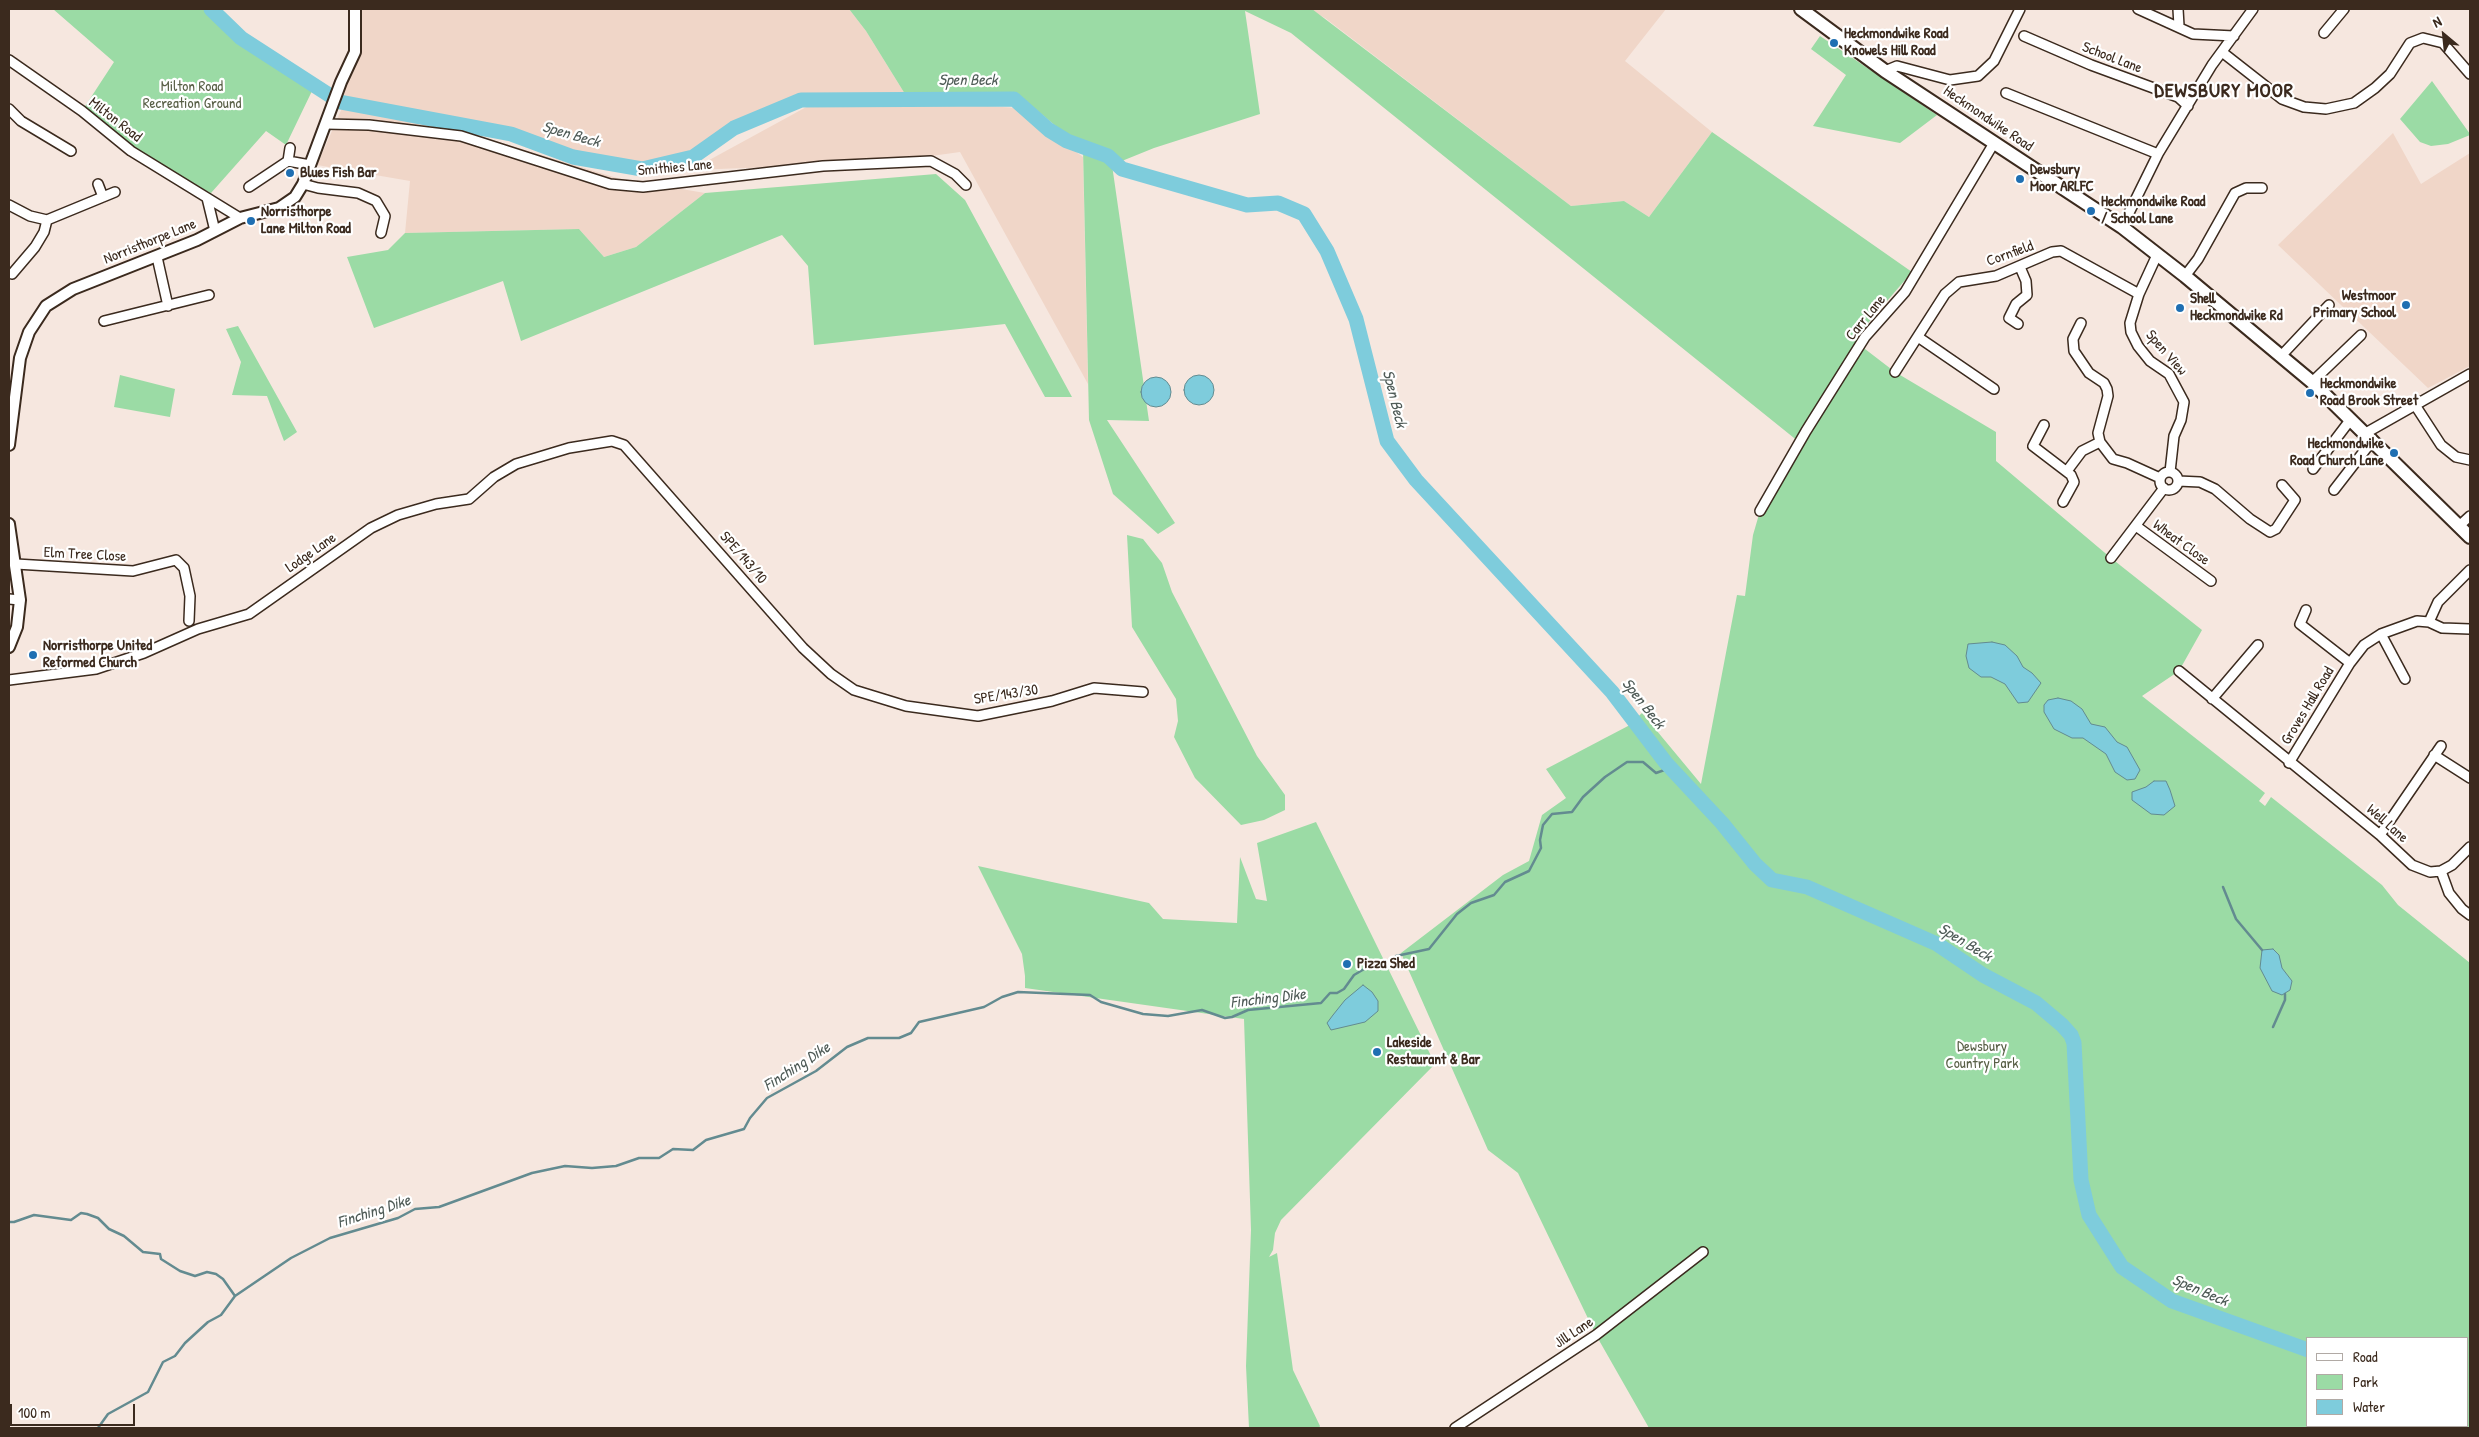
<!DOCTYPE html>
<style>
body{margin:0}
#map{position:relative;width:2479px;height:1437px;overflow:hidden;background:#f6e7df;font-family:"Patrick Hand",sans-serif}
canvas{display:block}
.frame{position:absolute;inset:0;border:10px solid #3b2a1e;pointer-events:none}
.legend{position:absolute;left:2306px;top:1337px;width:162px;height:90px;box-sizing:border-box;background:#fff;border:1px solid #b1aaa5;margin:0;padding:6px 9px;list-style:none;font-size:15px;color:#3b2a1e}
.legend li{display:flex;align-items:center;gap:10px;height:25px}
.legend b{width:25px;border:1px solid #b1aaa5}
.north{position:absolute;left:2419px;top:10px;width:50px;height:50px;-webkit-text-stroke:4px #fff;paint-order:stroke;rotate:332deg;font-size:14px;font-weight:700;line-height:20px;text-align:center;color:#3b2a1e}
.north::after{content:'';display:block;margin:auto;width:18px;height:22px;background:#3b2a1e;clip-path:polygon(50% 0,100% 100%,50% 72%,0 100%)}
.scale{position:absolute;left:10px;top:1404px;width:125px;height:22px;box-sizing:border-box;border:2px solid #3b2a1e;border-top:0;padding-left:6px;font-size:15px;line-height:18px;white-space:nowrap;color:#3b2a1e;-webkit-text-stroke:4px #fff;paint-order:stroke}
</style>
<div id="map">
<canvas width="2479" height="1437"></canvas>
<div class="frame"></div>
<ul class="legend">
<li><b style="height:6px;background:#fff"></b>Road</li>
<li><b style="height:14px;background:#9bdba5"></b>Park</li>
<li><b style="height:14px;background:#7eccdc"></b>Water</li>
</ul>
<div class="north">N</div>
<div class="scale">100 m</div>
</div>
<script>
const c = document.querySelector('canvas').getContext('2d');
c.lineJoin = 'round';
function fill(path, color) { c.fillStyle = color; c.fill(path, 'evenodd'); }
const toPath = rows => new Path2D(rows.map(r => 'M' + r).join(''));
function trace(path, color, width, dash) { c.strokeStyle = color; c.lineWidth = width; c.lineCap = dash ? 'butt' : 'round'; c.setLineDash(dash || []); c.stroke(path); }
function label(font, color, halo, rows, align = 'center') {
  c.font = font + ' "Patrick Hand",sans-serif'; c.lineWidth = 4.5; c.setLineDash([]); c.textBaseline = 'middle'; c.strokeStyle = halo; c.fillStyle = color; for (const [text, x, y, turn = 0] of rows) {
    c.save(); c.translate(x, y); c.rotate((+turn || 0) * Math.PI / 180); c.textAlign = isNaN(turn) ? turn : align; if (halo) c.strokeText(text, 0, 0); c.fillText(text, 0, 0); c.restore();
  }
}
const built = toPath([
 [355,9,849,9,866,31,905,94,874,99,801,100,734,128,693,157,642,169,573,157,511,134,340,102,339,90,355,52],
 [1309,9,1666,9,1625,61,1712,132,1649,217,1624,201,1571,206,1325,18],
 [958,104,1017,108,1083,157,1088,384,960,152,881,163,691,170,810,105],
 [342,108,466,132,617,178,705,193,636,247,604,257,579,229,405,233,410,181,317,165],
 [2393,133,2421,184,2470,153,2470,366,2428,388,2278,245]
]);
const green = toPath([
 [53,9,214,9,312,91,286,145,266,131,211,193,155,167,82,111,114,62],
 [849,9,1312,9,1571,206,1624,201,1649,217,1712,132,1912,272,1856,337,1865,349,1895,372,1996,432,1996,461,2111,558,2202,630,2179,671,2142,696,2265,793,2259,801,2265,806,2271,797,2382,885,2398,905,2470,963,2470,1428,1649,1428,1596,1335,1518,1173,1488,1150,1401,953,1503,875,1529,861,1542,815,1566,798,1546,769,1628,726,1642,713,1701,784,1737,595,1745,596,1753,535,1760,511,1799,442,1291,33,1245,11,1260,114,1154,148,1112,165,1149,421,1107,420,1175,523,1158,534,1113,494,1089,420,1083,149,1020,96,905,94,866,31],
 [2308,1338,2468,1338,2468,1426,2308,1426],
 [1820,36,1937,115,1900,143,1813,126,1846,75,1811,49],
 [2432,81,2470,134,2470,135,2448,144,2431,146,2420,142,2400,119],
 [936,174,965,200,1072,397,1045,397,1005,324,814,345,808,266,782,235,521,341,503,281,374,328,347,257,388,250,405,233,579,229,604,257,636,247,705,193],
 [238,326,297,432,284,441,267,396,232,395,241,362,226,329],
 [120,375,175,389,170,417,114,407],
 [1127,535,1143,539,1162,563,1172,592,1257,756,1285,795,1285,810,1264,820,1241,825,1195,778,1174,737,1178,721,1176,699,1132,627],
 [1316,822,1435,1064,1281,1220,1275,1233,1273,1250,1269,1257,1277,1253,1293,1370,1320,1426,1319,1428,1249,1428,1246,1366,1251,1230,1244,1019,1025,988,1025,976,1022,954,978,866,1149,903,1163,919,1237,923,1240,857,1256,899,1267,901,1257,843]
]);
const water = toPath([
 '1184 390a15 15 0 1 1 30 0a15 15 0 1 1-30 0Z',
 '1141 392a15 15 0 1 1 30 0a15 15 0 1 1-30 0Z',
 [1992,642,2005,645,2017,656,2023,667,2032,673,2041,683,2028,702,2018,703,2005,684,1991,677,1981,677,1969,668,1966,656,1968,644,1992,642],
 [2058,698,2071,701,2082,709,2091,724,2105,727,2117,742,2127,747,2140,770,2135,779,2127,780,2115,772,2106,754,2083,738,2072,738,2054,729,2044,712,2044,705,2048,700,2058,698],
 [2154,781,2166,781,2170,790,2175,806,2164,815,2151,814,2132,800,2132,792,2146,787,2154,781],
 [2273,949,2279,955,2282,968,2292,981,2290,990,2282,995,2272,991,2260,968,2262,950,2273,949],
 [1363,985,1372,992,1378,1001,1378,1011,1365,1022,1331,1030,1327,1023,1333,1015,1345,1000,1363,985]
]);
const stream = toPath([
 [2223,887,2236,919,2262,950],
 [1396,956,1429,949,1457,914,1471,903,1494,895,1505,882,1529,871,1541,848,1540,840,1543,825,1552,814,1572,812,1583,797,1605,777,1627,762,1643,762,1656,773,1670,768],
 [1381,962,1382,961],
 [2273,1027,2285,1000,2285,994],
 [9,1222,14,1222,34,1215,71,1220,81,1213,87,1214,98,1218,109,1229,124,1236,143,1252,160,1254,161,1259,180,1271,195,1276,207,1272,216,1274,223,1279,235,1296],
 [98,1428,108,1414,148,1392,163,1362,175,1356,185,1343,208,1322,221,1315,235,1296,291,1258,330,1238,398,1218,415,1209,439,1207,532,1173,565,1166,592,1168,616,1166,639,1158,659,1158,673,1149,693,1150,706,1140,744,1129,750,1118,767,1098,816,1071,847,1047,868,1038,899,1038,911,1033,919,1022,984,1007,1002,997,1018,992,1090,995,1101,1002,1143,1014,1168,1016,1202,1010,1225,1018,1232,1017,1248,1010,1321,1003,1330,993,1337,993,1344,989,1354,975,1371,965]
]);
const river = toPath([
 [211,9,241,38,340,102,511,134,573,157,642,169,693,157,734,128,801,100,1014,99,1049,130,1067,141,1108,156,1122,169,1247,205,1278,203,1304,214,1327,251,1356,319,1387,441,1416,480,1612,692,1666,763,1722,823,1755,864,1772,880,1807,887,1937,944,1983,975,2036,1003,2062,1025,2071,1035,2074,1043,2081,1180,2089,1215,2122,1267,2172,1301,2308,1350],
 [2406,1426,2408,1428]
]);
const minor = toPath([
 [2138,9,2193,34,2234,36],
 [2178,9,2179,26],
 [2324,33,2344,9],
 [2024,36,2091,65,2178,97,2188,106],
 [2222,52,2282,99,2304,107,2326,109,2354,103,2375,88,2390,74,2410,43,2423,38,2443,43,2470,74],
 [9,60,82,111,131,151,240,218],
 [1885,71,1897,66,1950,80,1978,76,1994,61,2020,9],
 [2006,93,2158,154],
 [9,109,21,121,71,151],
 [326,124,369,125,461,136,610,184,643,187,823,166,931,161,955,174,966,185],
 [288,161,290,148],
 [98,184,103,197],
 [303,184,318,188,358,193,376,201,385,216,381,233],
 [249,187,288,161,310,165],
 [207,198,215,231],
 [9,205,30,216,47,220,115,192],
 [2122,227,2158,154,2212,65,2253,9],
 [2157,255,2139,294,2130,323,2131,332,2138,346,2150,361,2169,374,2184,402,2181,420,2174,436,2170,472],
 [157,257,168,306],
 [12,274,35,247,44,232,47,220],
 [2185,276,2198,259,2235,193,2246,188,2262,188],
 [104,321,209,295],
 [2081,323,2073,339,2074,351,2089,373,2104,383,2107,389,2108,396,2098,433,2100,442,2113,459,2127,463,2160,478],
 [2018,324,2009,318,2016,304,2027,295,2026,281,2020,267],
 [1918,337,1994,389],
 [2281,356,2329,305],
 [1895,372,1945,294,1959,282,1996,276,2052,252,2061,251,2139,294],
 [2312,382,2361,335],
 [2415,405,2441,445,2456,457,2470,460],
 [2044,425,2033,446,2071,475,2074,482,2063,502],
 [2364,434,2470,374],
 [2313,469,2351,419],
 [2067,471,2082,451,2100,442],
 '2160 481a9 9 0 1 1 18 0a9 9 0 1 1-18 0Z',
 [2178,481,2200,482,2215,489,2250,519,2270,532,2276,529,2295,500,2282,485],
 [2334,490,2372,441],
 [1760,511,1806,431,1865,337,1905,292,1994,143],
 [2136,526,2211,581],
 [2459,526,2470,516],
 [2111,558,2164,488],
 [16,564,133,571,176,560,184,568,190,596,189,621],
 [9,599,20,600],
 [2306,610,2300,624,2350,663],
 [2429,622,2438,602,2470,570],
 [2381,634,2405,679],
 [2179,671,2380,835,2412,865,2430,872,2441,871,2452,865,2470,847],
 [9,680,96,669,144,653,198,629,249,614,371,528,398,515,436,504,469,499,494,477,516,464,569,448,612,441,624,445,803,648,831,674,854,690,906,706,978,716,1052,701,1094,688,1143,692],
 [2212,699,2258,645],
 [2434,755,2470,778],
 [2289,763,2350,663,2364,645,2381,634,2417,621,2429,622,2442,628,2470,629],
 [2380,835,2441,746],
 [2441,871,2449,893,2462,909,2470,915],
 [1455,1428,1596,1335,1703,1252]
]);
const tertiary = toPath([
 [9,445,20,358,29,332,46,306,73,289,197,240,240,218,279,208,295,197,303,184,341,82,355,52,355,9],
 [9,524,20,600,17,627,9,647]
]);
const secondary = toPath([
 [1801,9,1885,71,2122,227,2185,276,2312,382,2470,537]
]);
const markers = [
 [1834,43,5,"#1f6fb2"],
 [290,173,5,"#1f6fb2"],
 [2020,179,5,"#1f6fb2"],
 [2091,211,5,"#1f6fb2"],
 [251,221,5,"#1f6fb2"],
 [2406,305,5,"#1f6fb2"],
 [2180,308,5,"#1f6fb2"],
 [2310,393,5,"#1f6fb2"],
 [2394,453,5,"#1f6fb2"],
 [33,655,5,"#1f6fb2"],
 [1347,964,5,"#1f6fb2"],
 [1377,1052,5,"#1f6fb2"]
];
const poiNames = [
 ["Heckmondwike Road",1844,34],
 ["Knowels Hill Road",1844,51],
 ["Dewsbury",2030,170],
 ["Moor ARLFC",2030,187],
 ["Blues Fish Bar",300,173],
 ["Heckmondwike Road",2101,202],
 ["/ School Lane",2101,219],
 ["Norristhorpe",261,212],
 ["Lane Milton Road",261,229],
 ["Westmoor",2396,296,"right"],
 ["Primary School",2396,313,"right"],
 ["Shell",2190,299],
 ["Heckmondwike Rd",2190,316],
 ["Heckmondwike",2320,384],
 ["Road Brook Street",2320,401],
 ["Heckmondwike",2384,444,"right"],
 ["Road Church Lane",2384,461,"right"],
 ["Norristhorpe United",43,646],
 ["Reformed Church",43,663],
 ["Pizza Shed",1357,964],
 ["Lakeside",1387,1043],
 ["Restaurant & Bar",1387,1060]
];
const streetNames = [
 ["School Lane",2112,58,21],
 ["Heckmondwike Road",1988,119,34],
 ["Milton Road",115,120,38],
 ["Smithies Lane",675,168,-5],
 ["Norristhorpe Lane",150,242,-22],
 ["Cornfield",2010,254,-20],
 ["Carr Lane",1866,318,-51],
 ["Spen View",2166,353,49],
 ["Wheat Close",2181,543,36],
 ["Lodge Lane",311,553,-35],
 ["Elm Tree Close",85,555,3],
 ["SPE/143/10",743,558,49],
 ["SPE/143/30",1006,695,-9],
 ["Groves Hall Road",2308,706,-59],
 ["Well Lane",2387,824,41],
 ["Jill Lane",1574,1333,-34]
];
const parkNames = [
 ["Milton Road",192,87],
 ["Recreation Ground",192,104],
 ["Dewsbury",1982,1047],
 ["Country Park",1982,1064]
];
const waterNames = [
 ["Spen Beck",968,81],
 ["Spen Beck",571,135,16],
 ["Spen Beck",1394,399,76],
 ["Spen Beck",1643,704,52],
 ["Spen Beck",1965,943,31],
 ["Finching Dike",1268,999,-7],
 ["Finching Dike",797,1067,-33],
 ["Finching Dike",374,1212,-18],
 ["Spen Beck",2200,1291,23]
];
const districtNames = [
 ["DEWSBURY MOOR",2224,92]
];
fill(built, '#f0d6c8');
fill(green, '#9bdba5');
fill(water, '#7eccdc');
trace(water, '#638b90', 1);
trace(stream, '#638b90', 2.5);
trace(river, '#7eccdc', 15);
trace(minor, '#3b2a1e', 12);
trace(tertiary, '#3b2a1e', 14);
trace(secondary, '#3b2a1e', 16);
trace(minor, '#fff', 9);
trace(tertiary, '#fff', 10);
trace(secondary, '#fff', 12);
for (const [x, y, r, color] of markers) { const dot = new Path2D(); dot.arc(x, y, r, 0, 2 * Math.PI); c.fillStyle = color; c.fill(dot); trace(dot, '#fff', 2); }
label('bold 15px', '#3b2a1e', '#fff', poiNames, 'left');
label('15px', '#3b2a1e', '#fff', streetNames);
label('15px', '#585f46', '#fff', parkNames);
label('italic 16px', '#4f5b57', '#fff', waterNames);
c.letterSpacing = '1px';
label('bold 20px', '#3b2a1e', '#fff', districtNames);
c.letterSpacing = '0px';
</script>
